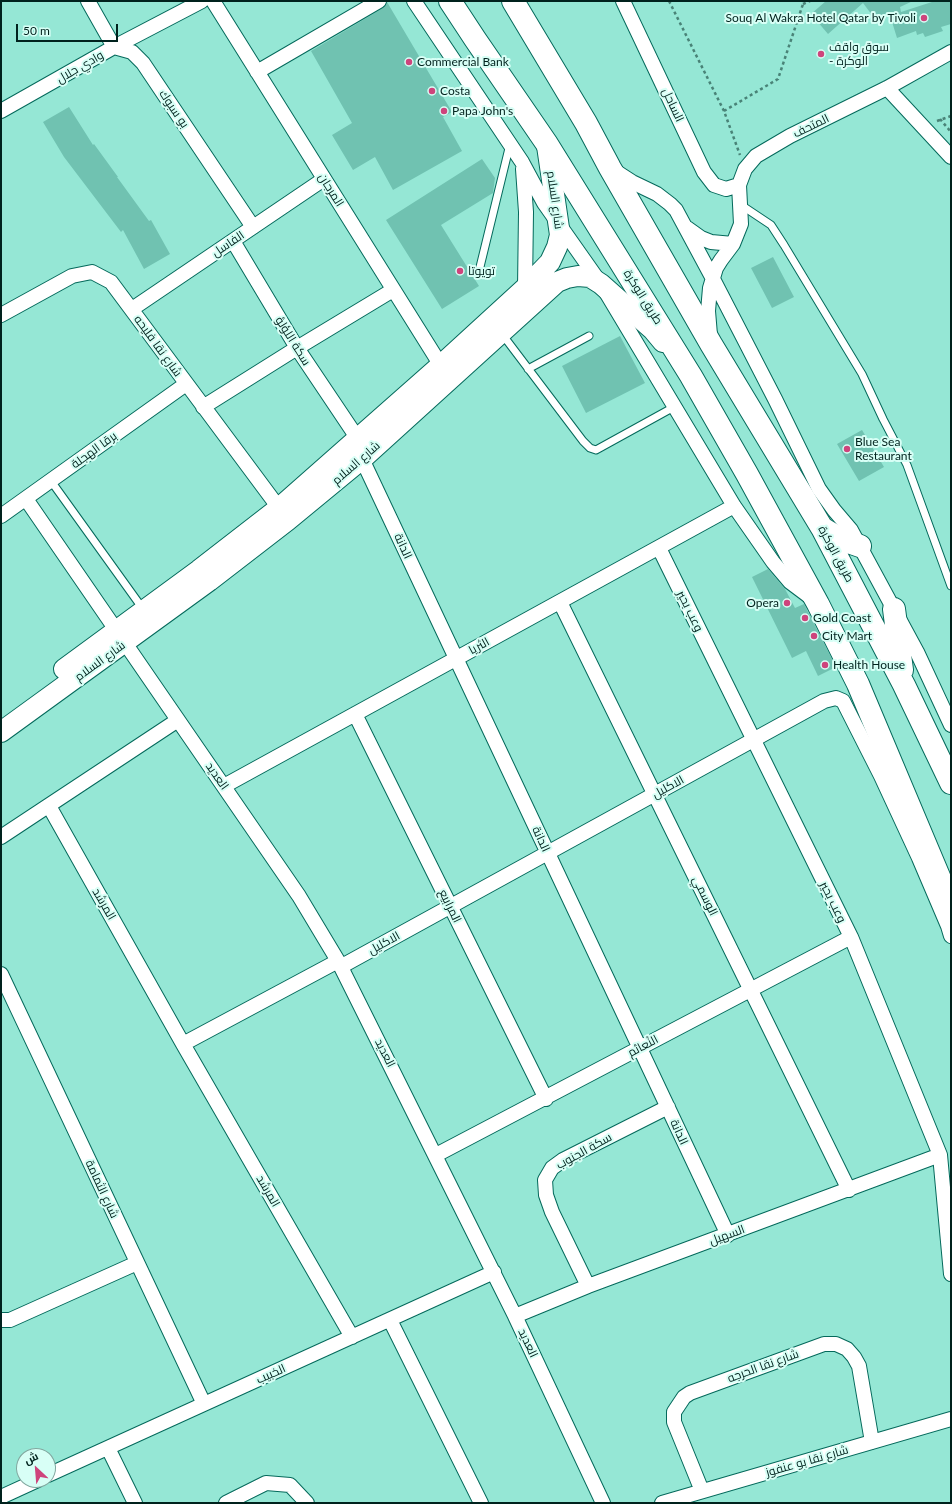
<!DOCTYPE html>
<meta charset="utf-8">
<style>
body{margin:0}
#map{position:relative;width:952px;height:1504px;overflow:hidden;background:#95e7d5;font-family:Lato,Cairo,sans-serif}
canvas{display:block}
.frame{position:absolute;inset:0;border:2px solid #00221d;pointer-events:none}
.north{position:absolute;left:16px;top:1448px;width:40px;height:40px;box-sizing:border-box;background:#d8fff6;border:1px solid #82a79f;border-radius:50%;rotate:334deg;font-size:11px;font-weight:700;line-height:16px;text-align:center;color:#00221d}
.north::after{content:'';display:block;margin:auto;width:14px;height:18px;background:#ce447c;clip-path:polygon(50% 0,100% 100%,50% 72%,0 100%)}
.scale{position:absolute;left:16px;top:24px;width:102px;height:18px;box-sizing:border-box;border:2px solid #00221d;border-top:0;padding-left:5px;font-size:12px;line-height:14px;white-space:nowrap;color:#00221d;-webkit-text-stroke:3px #d8fff6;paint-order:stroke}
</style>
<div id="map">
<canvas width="952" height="1504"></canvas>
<div class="frame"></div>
<div class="north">ش</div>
<div class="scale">50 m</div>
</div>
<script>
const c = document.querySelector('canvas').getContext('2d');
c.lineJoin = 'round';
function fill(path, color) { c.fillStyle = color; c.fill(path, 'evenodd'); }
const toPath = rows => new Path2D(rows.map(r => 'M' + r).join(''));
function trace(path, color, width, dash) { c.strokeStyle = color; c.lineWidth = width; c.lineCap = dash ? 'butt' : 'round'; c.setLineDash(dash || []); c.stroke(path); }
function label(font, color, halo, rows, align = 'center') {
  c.font = font + ' Lato,Cairo,sans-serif'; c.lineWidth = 4; c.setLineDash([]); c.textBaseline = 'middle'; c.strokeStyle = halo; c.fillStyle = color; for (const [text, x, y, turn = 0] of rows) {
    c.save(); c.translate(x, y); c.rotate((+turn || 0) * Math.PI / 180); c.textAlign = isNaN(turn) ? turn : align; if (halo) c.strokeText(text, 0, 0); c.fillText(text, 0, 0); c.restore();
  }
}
const building = toPath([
 [826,1,913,1,900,7,901,12,935,1,951,1,951,24,941,27,943,31,925,37,923,33,917,35,916,31,897,38,889,12,875,19,863,3,828,34,811,14],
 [387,2,452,112,443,117,462,151,393,190,375,157,353,170,332,135,352,123,311,51,383,8],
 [69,107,93,145,94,144,118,177,117,177,149,221,151,220,170,254,144,269,123,230,121,232,64,157,43,122],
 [482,159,495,178,493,193,441,225,479,286,442,309,386,220],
 [773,257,794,297,772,308,751,268],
 [620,336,645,383,586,413,562,366],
 [862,430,884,467,859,481,837,444],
 [768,569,785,589,795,608,804,604,836,667,818,676,806,651,792,658,752,577]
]);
const path = toPath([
 [669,1,724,111,740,155],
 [803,4,810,1],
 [724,111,778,79,803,4,803,1],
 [940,119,951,132],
 [937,121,951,116]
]);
const lane = toPath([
 [741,205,771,225,784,245,862,374,883,419,907,465,951,586],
 [479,271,510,144],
 [502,334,583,441,590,448,596,450,674,407],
 [528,369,589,336],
 [51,481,143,609]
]);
const street = toPath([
 [88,1,114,47,132,52,143,63,253,227],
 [213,1,445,372],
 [414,1,522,162,544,203,601,284,734,506,773,562,790,582,810,597],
 [623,1,704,172,714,185,726,189,739,185],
 [257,72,379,1],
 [887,88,951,157],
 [1,111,114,47,202,1],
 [523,169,526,212,525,288],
 [615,171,632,182,657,194,670,204,676,210,712,277,775,399,819,489,834,510,851,530,917,652,951,725],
 [687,228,701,238,711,242,733,244],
 [233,241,297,348,358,439],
 [132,309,324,179],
 [1,315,72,276,92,272,111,282,279,508],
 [710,335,708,311,710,288,716,268,721,260,733,244,741,224,739,185,745,169,756,156,790,136,887,88,951,52],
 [203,407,297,348,393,290],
 [357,453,362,459,728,1235],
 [26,499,299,896,338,961,515,1316,603,1503],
 [1,516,186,384],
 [659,548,851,937,940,1155,951,1274],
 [560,602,849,1190],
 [355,714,546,1099],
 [224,786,734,506],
 [49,806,183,1044,352,1337],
 [1,837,178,720],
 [342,966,824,701,836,698,843,701,881,776,919,858,948,926,951,936],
 [1,974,204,1404],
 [183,1044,338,961],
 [436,1155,851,937],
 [588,1286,552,1212,546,1195,545,1180,552,1168,563,1160,668,1107],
 [515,1316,588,1286,940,1155],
 [1,1320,10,1320,137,1263],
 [390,1320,481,1503],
 [108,1448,135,1503],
 [48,1475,494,1272],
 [702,1491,674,1422,674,1412,684,1397,690,1393,824,1344,836,1344,847,1349,854,1357,859,1366,872,1442],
 [1,1497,38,1480],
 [226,1503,266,1483,290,1485,307,1503],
 [662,1503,951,1419]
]);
const secondary = toPath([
 [64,669,199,570,279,508,441,365,525,288,550,262,557,247,560,235,547,146],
 [1,732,209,581,288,520,362,459,557,282,567,278,578,276,590,277,601,284,653,330,663,342]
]);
const highway = toPath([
 [450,1,475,39,547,144,691,376,747,474,818,604,858,684,951,905],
 [513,1,586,123,610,168,711,344,822,528,904,685,951,783],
 [822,528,840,539,860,546],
 [894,609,902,670]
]);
const markers = [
 [924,18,4,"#ce447c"],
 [821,54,4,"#ce447c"],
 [409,62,4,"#ce447c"],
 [432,91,4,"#ce447c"],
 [444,111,4,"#ce447c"],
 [460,271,4,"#ce447c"],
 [847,449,4,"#ce447c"],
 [787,603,4,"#ce447c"],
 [805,618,4,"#ce447c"],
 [814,636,4,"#ce447c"],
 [825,665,4,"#ce447c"]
];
const poiNames = [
 ["Souq Al Wakra Hotel Qatar by Tivoli",916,18,"right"],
 ["سوق واقف",829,47],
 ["- الوكرة",829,61],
 ["Commercial Bank",417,62],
 ["Costa",440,91],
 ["Papa John's",452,111],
 ["تويوتا",468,271],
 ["Blue Sea",855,442],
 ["Restaurant",855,456],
 ["Opera",779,603,"right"],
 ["Gold Coast",813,618],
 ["City Mart",822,636],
 ["Health House",833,665]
];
const streetNames = [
 ["وادي جلال",80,67,-30],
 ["الساحل",673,105,65],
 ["بو سبوك",174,109,56],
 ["المتحف",811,126,-26],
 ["المرجان",331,190,58],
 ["شارع السلام",555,200,82],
 ["الفاسل",228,244,-34],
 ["طريق الوكرة",643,297,58],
 ["سكة اللؤلؤ",293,341,58],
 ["شارع نقا فليحه",158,346,54],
 ["برقا الهجلة",94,450,-36],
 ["شارع السلام",356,463,-41],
 ["الدانة",403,546,65],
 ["طريق الوكرة",836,554,62],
 ["وعب بحير",690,611,64],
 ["الثريا",479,646,-29],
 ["شارع السلام",100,661,-36],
 ["العديد",217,776,55],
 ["الاكليل",668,787,-29],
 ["الدانة",541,839,65],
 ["الوسمي",705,896,64],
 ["وعب بحير",833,902,64],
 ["المرشد",104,904,60],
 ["المرابيع",450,906,64],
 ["الاكليل",384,943,-29],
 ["النًعائم",643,1046,-28],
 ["العديد",385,1053,63],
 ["الدانة",679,1132,65],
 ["سكة الجنوب",584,1151,-29],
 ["شارع الثمامة",102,1189,65],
 ["المرشد",268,1191,60],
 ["السهيل",727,1235,-20],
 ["العديد",528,1343,65],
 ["شارع نقا الحرجه",763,1366,-20],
 ["الخبيب",271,1374,-24],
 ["شارع نقا بو عنفوز",807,1461,-16]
];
fill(building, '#70c2b1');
trace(lane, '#04695b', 9);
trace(street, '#04695b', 16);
trace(secondary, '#04695b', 22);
trace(highway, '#04695b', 24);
trace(path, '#498377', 2.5, [3, 3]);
trace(lane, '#fff', 7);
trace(street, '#fff', 14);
trace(secondary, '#fff', 20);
trace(highway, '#fff', 22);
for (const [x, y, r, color] of markers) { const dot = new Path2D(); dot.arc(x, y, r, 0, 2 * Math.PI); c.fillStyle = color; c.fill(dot); trace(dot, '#d8fff6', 1.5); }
label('12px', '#00221d', '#d8fff6', poiNames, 'left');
label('12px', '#00221d', '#d8fff6', streetNames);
</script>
